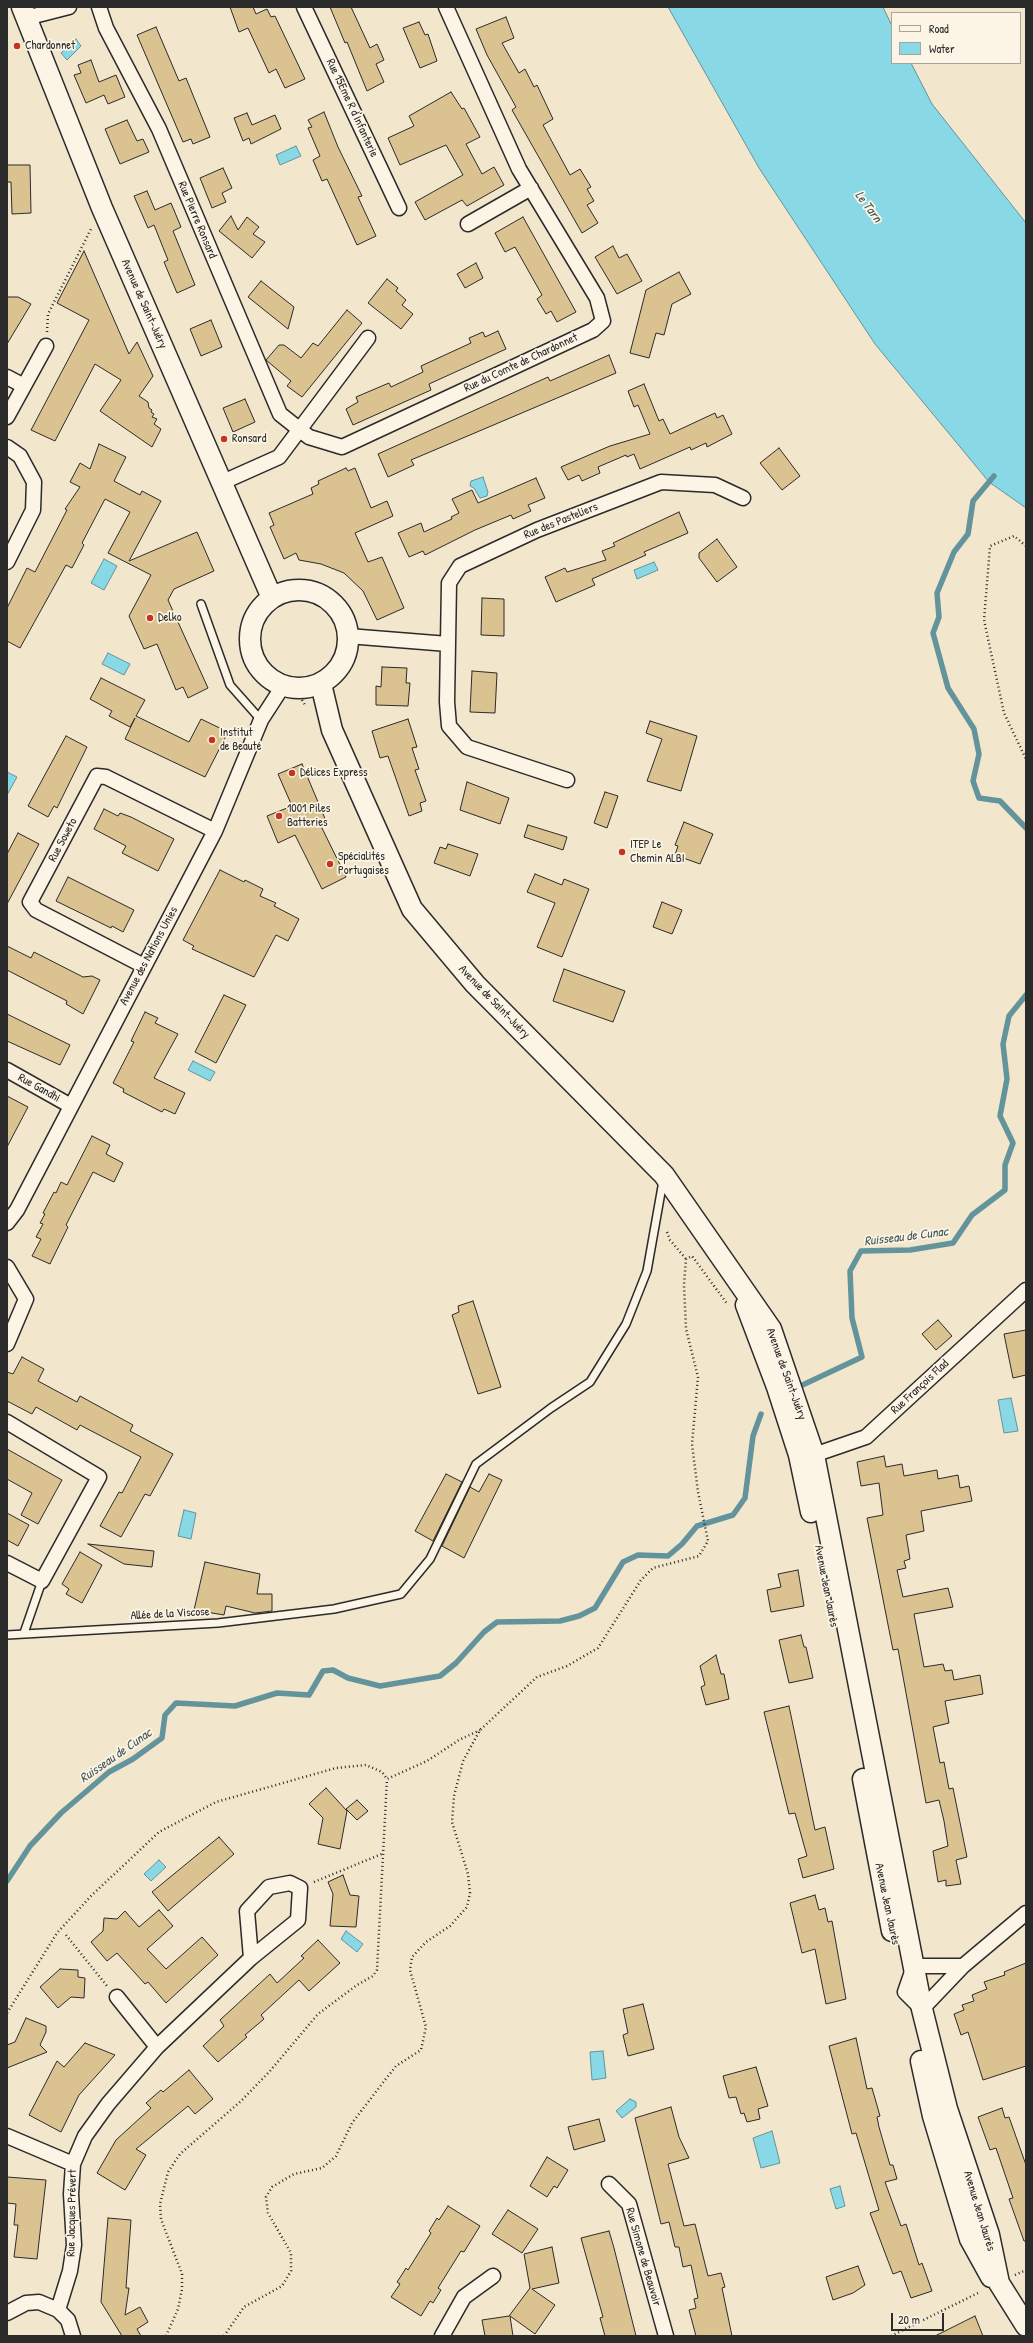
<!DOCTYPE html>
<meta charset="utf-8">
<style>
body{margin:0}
#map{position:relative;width:1033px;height:2343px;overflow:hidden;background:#f2e6cc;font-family:"Patrick Hand",sans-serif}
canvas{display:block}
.frame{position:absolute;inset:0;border:8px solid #2b2b2b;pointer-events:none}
.legend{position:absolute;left:891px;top:12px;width:130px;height:52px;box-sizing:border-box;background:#fcf5e5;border:1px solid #a8a49b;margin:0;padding:5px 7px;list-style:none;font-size:12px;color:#2b2b2b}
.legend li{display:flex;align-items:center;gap:8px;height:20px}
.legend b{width:20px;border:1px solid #a8a49b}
.scale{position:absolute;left:891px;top:2313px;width:53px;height:18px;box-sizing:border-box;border:2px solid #2b2b2b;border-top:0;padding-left:5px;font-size:12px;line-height:14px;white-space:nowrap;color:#2b2b2b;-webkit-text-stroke:3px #fcf5e5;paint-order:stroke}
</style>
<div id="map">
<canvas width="1033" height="2343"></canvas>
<div class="frame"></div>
<ul class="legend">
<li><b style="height:5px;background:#fcf5e5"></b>Road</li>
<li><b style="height:11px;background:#89d8e6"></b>Water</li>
</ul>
<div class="scale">20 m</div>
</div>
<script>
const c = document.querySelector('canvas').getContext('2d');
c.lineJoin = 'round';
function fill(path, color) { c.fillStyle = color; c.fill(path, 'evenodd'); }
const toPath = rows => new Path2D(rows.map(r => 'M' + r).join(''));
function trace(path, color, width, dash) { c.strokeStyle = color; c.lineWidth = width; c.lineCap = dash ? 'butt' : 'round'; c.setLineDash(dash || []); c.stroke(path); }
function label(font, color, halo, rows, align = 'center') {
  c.font = font + ' "Patrick Hand",sans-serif'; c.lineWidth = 3.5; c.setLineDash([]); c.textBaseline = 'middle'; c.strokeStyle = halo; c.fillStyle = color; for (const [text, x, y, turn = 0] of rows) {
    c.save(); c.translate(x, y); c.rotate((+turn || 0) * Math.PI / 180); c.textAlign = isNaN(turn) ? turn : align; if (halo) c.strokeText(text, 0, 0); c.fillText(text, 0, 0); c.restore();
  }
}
const water = toPath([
 [668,7,883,7,892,26,892,63,911,63,932,104,1026,223,1026,508,989,482,875,344,759,168,668,7],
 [76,39,81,46,67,60,61,53,76,39],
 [296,146,301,156,280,165,276,155,296,146],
 [483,477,488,492,487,496,480,498,474,488,470,486,471,481,483,477],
 [104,559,117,566,104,590,91,583,104,559],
 [654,562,658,570,637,579,634,570,654,562],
 [108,653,130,664,124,675,102,664,108,653],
 [7,772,17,777,7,795,7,772],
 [193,1061,215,1072,210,1081,188,1070,193,1061],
 [1011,1398,1018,1431,1004,1433,998,1400,1011,1398],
 [184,1510,196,1513,191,1539,178,1536,184,1510],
 [159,1860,166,1867,151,1881,144,1874,159,1860],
 [346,1931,363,1944,357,1952,341,1939,346,1931],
 [603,2051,606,2078,592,2080,590,2052,603,2051],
 [630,2099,636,2102,636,2107,622,2118,616,2111,630,2099],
 [772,2131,780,2163,761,2168,753,2138,772,2131],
 [840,2186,845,2206,836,2209,830,2189,840,2186]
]);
const stream = toPath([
 [994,476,973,501,968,534,954,552,937,593,939,617,933,633,948,688,974,729,979,754,973,781,979,798,1000,801,1026,828],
 [794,1389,862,1357,852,1318,850,1271,861,1251,910,1250,953,1243,972,1215,1005,1190,1005,1165,1013,1143,1000,1116,1007,1079,1003,1044,1009,1016,1026,995],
 [7,1881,30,1846,61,1813,109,1772,133,1759,162,1738,165,1715,176,1703,235,1706,277,1693,309,1695,323,1671,333,1670,348,1678,380,1686,440,1676,456,1663,484,1632,497,1622,560,1621,579,1616,595,1608,623,1562,638,1555,668,1556,682,1544,697,1526,733,1515,745,1498,753,1436,761,1414]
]);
const building = toPath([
 [230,7,253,7,256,14,267,9,271,17,275,16,305,79,285,88,276,69,269,73,248,28,239,32,230,7],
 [330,7,351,7,370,48,377,44,384,60,376,64,384,82,367,91,347,42,345,43,330,7],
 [506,17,514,38,502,43,519,73,525,69,534,87,537,85,553,119,543,125,570,175,580,169,591,187,587,189,594,201,587,205,598,223,582,233,512,110,516,107,487,55,476,29,506,17],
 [419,22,425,35,428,34,437,61,420,68,403,28,419,22],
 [156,27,179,81,186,78,210,137,193,144,191,139,183,142,137,35,156,27],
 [91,60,99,82,116,75,125,97,108,104,104,95,86,103,74,75,81,73,78,65,91,60],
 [451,92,462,109,464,108,480,137,466,144,482,174,494,167,504,185,467,206,462,200,425,220,415,202,463,175,446,145,400,165,388,138,414,126,409,116,451,92],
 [324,112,338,147,362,196,358,197,376,236,357,245,327,179,322,181,313,160,320,156,308,128,312,127,308,120,324,112],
 [247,113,252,125,275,115,281,129,251,144,249,138,243,141,234,118,247,113],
 [127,120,137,141,143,139,149,152,120,164,105,129,127,120],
 [7,165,30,165,31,213,12,214,11,182,7,182,7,165],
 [223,168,232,188,222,193,226,202,212,208,200,178,223,168],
 [147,191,155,210,171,203,181,227,173,231,195,285,177,293,164,262,168,260,154,225,148,228,134,196,147,191],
 [231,216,238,230,247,217,259,227,253,234,265,242,252,258,219,231,231,216],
 [523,217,576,312,557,322,551,311,546,314,537,299,542,295,515,247,505,252,495,233,523,217],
 [613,246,619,258,627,254,642,281,617,294,595,257,613,246],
 [84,251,129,354,137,342,153,376,139,396,148,402,149,408,152,410,151,412,154,414,152,417,157,419,154,424,161,429,152,447,100,411,121,380,95,364,55,441,31,430,89,320,57,303,84,251],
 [476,263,483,278,465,288,457,274,476,263],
 [679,272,691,294,672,304,664,335,656,333,649,358,630,353,646,290,679,272],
 [387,279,398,288,396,291,406,300,402,305,413,314,401,329,368,303,387,279],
 [261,281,294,307,288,329,248,297,261,281],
 [7,297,18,297,31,304,7,344,7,297],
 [347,310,362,323,302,397,287,386,291,381,266,360,279,345,284,345,301,358,313,343,318,346,347,310],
 [211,320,222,347,201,356,190,329,211,320],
 [498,331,506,349,429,384,431,390,353,425,346,409,358,402,356,397,389,383,391,387,423,372,421,366,471,343,469,338,483,332,485,337,498,331],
 [609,355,616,373,411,460,414,465,388,477,378,454,548,377,550,381,609,355],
 [644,384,659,421,663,419,670,434,715,413,717,418,723,415,732,434,707,447,706,443,691,450,690,447,640,469,634,454,627,457,626,455,598,467,600,473,582,481,579,475,568,480,561,467,610,446,650,434,638,405,634,407,628,391,644,384],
 [245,399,255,422,233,432,223,408,245,399],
 [99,444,126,457,114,481,140,495,142,491,161,501,129,561,197,532,214,571,174,589,168,600,208,688,188,698,183,687,176,690,157,644,144,649,129,616,151,575,108,553,130,512,105,499,82,543,84,545,72,568,66,565,20,648,7,641,7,608,27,568,35,572,67,510,65,509,80,487,70,482,80,463,90,469,99,444],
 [779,448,800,476,782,490,760,463,779,448],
 [346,468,348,471,355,468,371,508,387,501,393,516,355,533,368,562,382,557,404,608,377,620,363,591,344,573,321,564,299,560,296,553,284,559,270,527,274,525,269,513,313,494,311,488,319,484,318,481,346,468],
 [536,478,545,498,528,505,531,511,513,519,511,515,475,530,425,555,423,551,409,557,398,533,421,523,424,532,452,519,451,517,459,513,452,499,472,490,478,503,536,478],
 [679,512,688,533,644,552,646,555,592,579,595,585,556,602,545,577,565,568,567,572,606,560,602,551,615,546,613,543,679,512],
 [717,539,737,567,717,582,699,558,699,553,717,539],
 [482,598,504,599,504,636,481,635,482,598],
 [382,667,407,668,406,683,410,683,408,706,376,705,376,686,381,687,382,667],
 [472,671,497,673,495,713,470,712,472,671],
 [101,678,145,700,136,716,189,742,201,719,228,732,205,777,125,739,135,718,130,727,109,716,112,711,90,699,101,678],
 [408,719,417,747,412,748,419,769,415,770,426,801,420,803,422,811,409,816,388,756,380,758,372,731,408,719],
 [650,721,697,736,681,791,647,781,662,739,646,733,650,721],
 [66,736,87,747,57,808,54,806,48,817,28,806,66,736],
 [302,764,326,821,320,824,346,877,322,889,295,835,278,843,267,816,292,806,278,774,302,764],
 [467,782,509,798,500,824,460,810,467,782],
 [605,792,618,796,607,828,594,823,605,792],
 [104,809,118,816,120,813,131,817,174,839,158,871,122,853,126,846,94,829,104,809],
 [684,822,713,834,700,864,675,855,678,846,675,845,684,822],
 [528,825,567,837,563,850,524,837,528,825],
 [18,833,39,844,7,904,7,854,18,833],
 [448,844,478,854,470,876,434,863,440,847,446,849,448,844],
 [220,870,244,882,245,880,263,889,260,896,276,903,274,906,299,919,288,941,276,935,254,977,192,949,194,946,183,940,220,870],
 [535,874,562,885,564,879,589,889,562,957,537,947,555,903,527,892,535,874],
 [68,877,134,910,123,932,112,926,111,928,56,901,68,877],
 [662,902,682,910,672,934,653,927,662,902],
 [7,946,31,958,34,952,83,977,92,976,100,980,83,1014,66,1004,67,1001,7,970,7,946],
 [564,969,625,991,613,1022,553,1001,564,969],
 [224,995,246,1005,216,1063,195,1052,224,995],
 [145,1012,158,1018,155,1023,178,1034,154,1078,185,1093,175,1114,164,1109,162,1112,123,1092,124,1089,113,1083,134,1042,131,1041,145,1012],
 [7,1014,70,1045,60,1065,7,1041,7,1014],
 [7,1096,28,1107,7,1147,7,1096],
 [92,1136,110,1145,106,1154,123,1163,114,1182,93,1172,66,1225,68,1227,50,1264,32,1256,41,1239,36,1237,43,1224,40,1223,45,1214,43,1213,54,1192,56,1193,61,1182,67,1185,92,1136],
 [473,1301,501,1387,478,1394,452,1315,459,1312,458,1306,473,1301],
 [938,1320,952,1336,936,1350,922,1334,938,1320],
 [1026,1330,1026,1375,1013,1378,1004,1334,1026,1330],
 [22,1357,44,1369,38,1381,77,1402,80,1396,133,1425,130,1431,173,1454,150,1496,145,1494,121,1537,100,1526,119,1492,122,1493,141,1457,80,1425,77,1430,36,1407,32,1414,7,1401,7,1372,13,1374,22,1357],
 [7,1449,62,1480,38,1524,21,1515,32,1493,7,1479,7,1449],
 [884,1456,886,1467,902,1464,904,1476,937,1470,938,1479,958,1475,960,1488,969,1486,972,1501,921,1511,924,1531,906,1535,910,1559,904,1561,906,1568,897,1570,903,1597,948,1588,953,1607,914,1614,924,1667,943,1664,945,1671,952,1670,954,1680,980,1675,983,1694,945,1701,949,1723,933,1727,940,1763,944,1762,949,1789,953,1788,967,1857,956,1860,961,1884,946,1886,946,1880,938,1882,933,1851,948,1846,944,1821,939,1800,926,1803,898,1649,893,1650,867,1518,883,1515,879,1483,861,1486,857,1462,884,1456],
 [446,1474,462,1482,433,1541,415,1531,446,1474],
 [489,1474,502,1480,464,1558,442,1546,470,1487,479,1492,489,1474],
 [7,1513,29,1525,18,1546,7,1540,7,1513],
 [88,1544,154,1551,152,1567,124,1564,88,1544],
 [80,1552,102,1565,82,1603,66,1594,69,1589,62,1584,80,1552],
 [205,1562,260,1574,257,1594,272,1594,272,1611,255,1613,226,1606,224,1615,194,1610,205,1562],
 [798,1570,804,1606,771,1612,767,1590,781,1587,778,1574,798,1570],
 [801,1635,804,1647,806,1647,813,1678,789,1683,779,1640,801,1635],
 [716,1655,721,1674,724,1674,729,1699,706,1705,701,1687,705,1685,700,1666,716,1655],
 [789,1706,815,1830,825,1827,834,1869,803,1878,798,1859,807,1856,795,1813,789,1814,764,1712,789,1706],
 [326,1788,347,1811,340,1849,318,1844,323,1818,309,1804,326,1788],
 [357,1800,368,1811,357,1820,346,1809,357,1800],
 [219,1837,234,1854,168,1911,152,1892,219,1837],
 [343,1875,350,1895,359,1896,356,1927,330,1926,333,1894,328,1882,343,1875],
 [815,1895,819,1910,825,1908,828,1922,832,1921,846,1999,826,2004,815,1949,802,1953,790,1903,815,1895],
 [159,1910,173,1926,147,1949,166,1969,202,1937,218,1955,166,2003,148,1982,145,1984,117,1953,107,1961,91,1942,103,1931,104,1918,117,1919,125,1911,139,1927,159,1910],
 [318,1940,340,1963,309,1991,299,1980,261,2015,264,2019,245,2035,247,2037,218,2062,203,2046,224,2026,220,2020,270,1974,277,1983,304,1958,301,1956,318,1940],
 [1026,1963,1026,2066,983,2080,968,2032,961,2035,954,2014,964,2010,962,2005,974,2001,972,1995,987,1989,984,1982,1005,1975,1004,1972,1026,1963],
 [60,1969,78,1970,78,1977,85,1978,84,1998,71,1997,58,2008,40,1987,60,1969],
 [643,2004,654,2049,628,2056,623,2035,628,2033,623,2009,643,2004],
 [26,2018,46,2026,46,2032,40,2045,47,2052,7,2068,7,2045,15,2042,26,2018],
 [856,2038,867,2089,872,2088,880,2116,877,2117,879,2127,890,2165,893,2165,897,2179,885,2182,901,2226,906,2224,919,2265,922,2263,932,2291,911,2298,901,2271,893,2274,870,2213,879,2210,856,2133,852,2134,829,2046,856,2038],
 [85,2043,115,2055,79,2095,61,2132,29,2115,57,2061,64,2067,85,2043],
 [756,2067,768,2106,758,2109,760,2119,747,2122,744,2113,741,2114,736,2097,729,2098,723,2076,756,2067],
 [189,2070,213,2099,195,2114,188,2106,136,2149,146,2155,125,2190,97,2173,116,2140,151,2108,146,2103,161,2090,163,2092,189,2070],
 [671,2107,679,2137,689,2158,668,2164,684,2226,695,2224,708,2276,721,2273,725,2287,722,2288,732,2336,696,2336,689,2310,696,2308,694,2299,698,2298,691,2265,683,2267,679,2247,675,2247,669,2222,661,2224,635,2118,671,2107],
 [1002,2108,1005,2118,1009,2117,1026,2165,1026,2241,1024,2241,1009,2199,1013,2198,996,2148,990,2150,978,2117,1002,2108],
 [599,2119,605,2141,574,2150,568,2127,599,2119],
 [547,2157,568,2170,557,2188,554,2186,547,2197,530,2186,547,2157],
 [7,2177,46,2180,37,2259,14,2257,18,2225,14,2225,16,2204,7,2203,7,2177],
 [448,2206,480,2226,464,2252,461,2251,438,2288,441,2290,433,2303,430,2301,421,2316,391,2297,400,2284,397,2282,401,2276,406,2268,408,2270,431,2233,429,2231,437,2218,439,2220,448,2206],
 [508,2210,538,2229,522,2253,492,2234,508,2210],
 [108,2218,131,2220,126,2288,129,2288,125,2315,140,2307,148,2322,137,2329,141,2336,122,2336,101,2302,108,2218],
 [609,2231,614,2248,636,2336,605,2336,600,2318,603,2317,581,2238,609,2231],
 [552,2247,559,2283,532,2289,555,2305,535,2334,510,2316,513,2336,485,2336,482,2320,509,2316,530,2288,524,2254,552,2247],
 [858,2266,865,2285,853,2293,833,2300,826,2277,858,2266],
 [975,2316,983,2336,935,2336,975,2316]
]);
const path = toPath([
 [47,332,48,314,91,229],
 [1026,546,1014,536,990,546,984,620,1004,713,1026,759],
 [253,604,256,617],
 [298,693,305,705],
 [667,1232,670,1240,686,1259],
 [314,1882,384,1853],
 [66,1935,107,1986],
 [7,2013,57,1933,91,1896,159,1832,216,1802,336,1768,366,1765,382,1772,387,1779,427,1761,459,1740,480,1730],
 [1015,2275,1026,2270],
 [166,2336,178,2309,182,2289,182,2274,161,2219,160,2204,168,2172,180,2154,241,2101,270,2071,318,2014,357,1985,373,1976,377,1970,387,1779],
 [224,2336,244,2307,282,2286,291,2271,291,2253,268,2213,266,2197,272,2187,294,2174,322,2168,336,2156,352,2123,385,2080,396,2066,421,2050,426,2027,410,1970,412,1957,426,1942,450,1926,467,1907,470,1893,468,1874,452,1822,454,1796,463,1761,480,1730,537,1677,567,1666,598,1648,641,1580,653,1568,699,1556,708,1541,698,1492,692,1444,698,1377,686,1329,684,1285,686,1259,692,1256,728,1305],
 [891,2336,980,2292]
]);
const service = toPath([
 [201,604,230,685,261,720],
 [24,1633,42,1581],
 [7,1635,218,1623,334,1609,401,1594,430,1559,476,1464,551,1408,590,1382,626,1324,647,1271,663,1181]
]);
const minor = toPath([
 [99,7,106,28,159,129,280,414,309,437,342,447,593,330,603,321,597,298,519,169,446,7],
 [304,7,399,208],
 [26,18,69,7],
 [468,224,531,188],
 [7,377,24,386],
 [7,417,46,346],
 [7,447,20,456,34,482,33,510,7,562],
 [223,482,279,457,368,338],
 [348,636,448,644],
 [567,780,467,747,449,726,447,702,449,583,460,566,537,530,661,482,715,485,743,498],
 [144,966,36,910,30,902,97,776,106,777,215,831],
 [7,1070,71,1106],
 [7,1223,17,1210,215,831,261,720,283,686],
 [7,1267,26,1299,7,1344],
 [7,1422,99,1477,42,1581,7,1563],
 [805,1458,866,1437,1026,1290],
 [963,1966,914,1966,905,1992,922,2009,963,1966,1026,1913],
 [117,1997,157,2047],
 [7,2136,73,2164],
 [609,2184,629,2204,666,2336],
 [58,2310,70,2271,74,2245,71,2194,73,2164,85,2136,108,2104,157,2047,251,1958,298,1920,300,1888,290,1883,269,1887,247,1911,251,1958],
 [7,2313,26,2303,39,2302,58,2310,68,2320,73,2336],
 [442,2336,464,2297,493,2276]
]);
const secondary = toPath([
 [22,7,102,208,272,598],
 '250 639a49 49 0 1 1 98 0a49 49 0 1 1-98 0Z',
 [321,684,332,730,412,909,475,984,664,1175,771,1329,814,1455,922,2009,947,2109,989,2235,999,2283,1026,2326],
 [746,1305,777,1387,799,1455,811,1512],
 [863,1779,892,1931],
 [921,2061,933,2116,970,2239,991,2277]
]);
const markers = [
 [17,46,4,"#c8321e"],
 [224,439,4,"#c8321e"],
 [150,618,4,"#c8321e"],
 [212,740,4,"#c8321e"],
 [292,773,4,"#c8321e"],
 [279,816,4,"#c8321e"],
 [622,852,4,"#c8321e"],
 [330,864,4,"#c8321e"]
];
const poiNames = [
 ["Chardonnet",25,46],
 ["Ronsard",232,439],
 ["Delko",158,618],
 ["Institut",220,733],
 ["de Beauté",220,747],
 ["Délices Express",300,773],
 ["1001 Piles",287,809],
 ["Batteries",287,823],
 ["ITEP Le",630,845],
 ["Chemin ALBI",630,859],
 ["Spécialités",338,857],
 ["Portugaises",338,871]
];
const streetNames = [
 ["Rue 15Eme R d'Infanterie",352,108,65],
 ["Rue Pierre Ronsard",197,220,67],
 ["Avenue de Saint-Juéry",144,304,66],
 ["Rue du Comte de Chardonnet",521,363,-25],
 ["Rue des Pasteliers",561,521,-22],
 ["Rue Soweto",63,840,-62],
 ["Avenue des Nations Unies",149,956,-62],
 ["Avenue de Saint-Juéry",494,1002,46],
 ["Rue Gandhi",39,1088,29],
 ["Avenue de Saint-Juéry",786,1374,70],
 ["Rue François Flad",920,1387,-43],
 ["Avenue Jean Jaurès",826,1586,79],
 ["Allée de la Viscose",170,1614,-3],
 ["Avenue Jean Jaurès",887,1904,78],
 ["Avenue Jean Jaurès",979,2211,73],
 ["Rue Jacques Prévert",72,2213,-89],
 ["Rue Simone de Beauvoir",643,2257,74]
];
const waterNames = [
 ["Le Tarn",868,207,53],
 ["Ruisseau de Cunac",906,1237,-7],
 ["Ruisseau de Cunac",116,1756,-35]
];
fill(water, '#89d8e6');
trace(water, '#63939b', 1);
trace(stream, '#63939b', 5.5);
fill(building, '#dbc291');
trace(building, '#2b2b2b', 1);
trace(service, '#2b2b2b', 10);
trace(minor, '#2b2b2b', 17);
trace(secondary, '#2b2b2b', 23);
trace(path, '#2b2b2b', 2.5, [1, 3]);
trace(service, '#fcf5e5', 7);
trace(minor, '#fcf5e5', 14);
trace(secondary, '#fcf5e5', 20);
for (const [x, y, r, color] of markers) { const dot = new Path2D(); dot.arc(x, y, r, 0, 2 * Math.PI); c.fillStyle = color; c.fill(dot); trace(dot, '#fcf5e5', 1.5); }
label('12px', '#2b2b2b', '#fcf5e5', poiNames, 'left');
label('12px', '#2b2b2b', '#fcf5e5', streetNames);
label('italic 13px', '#42565a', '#fcf5e5', waterNames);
</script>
